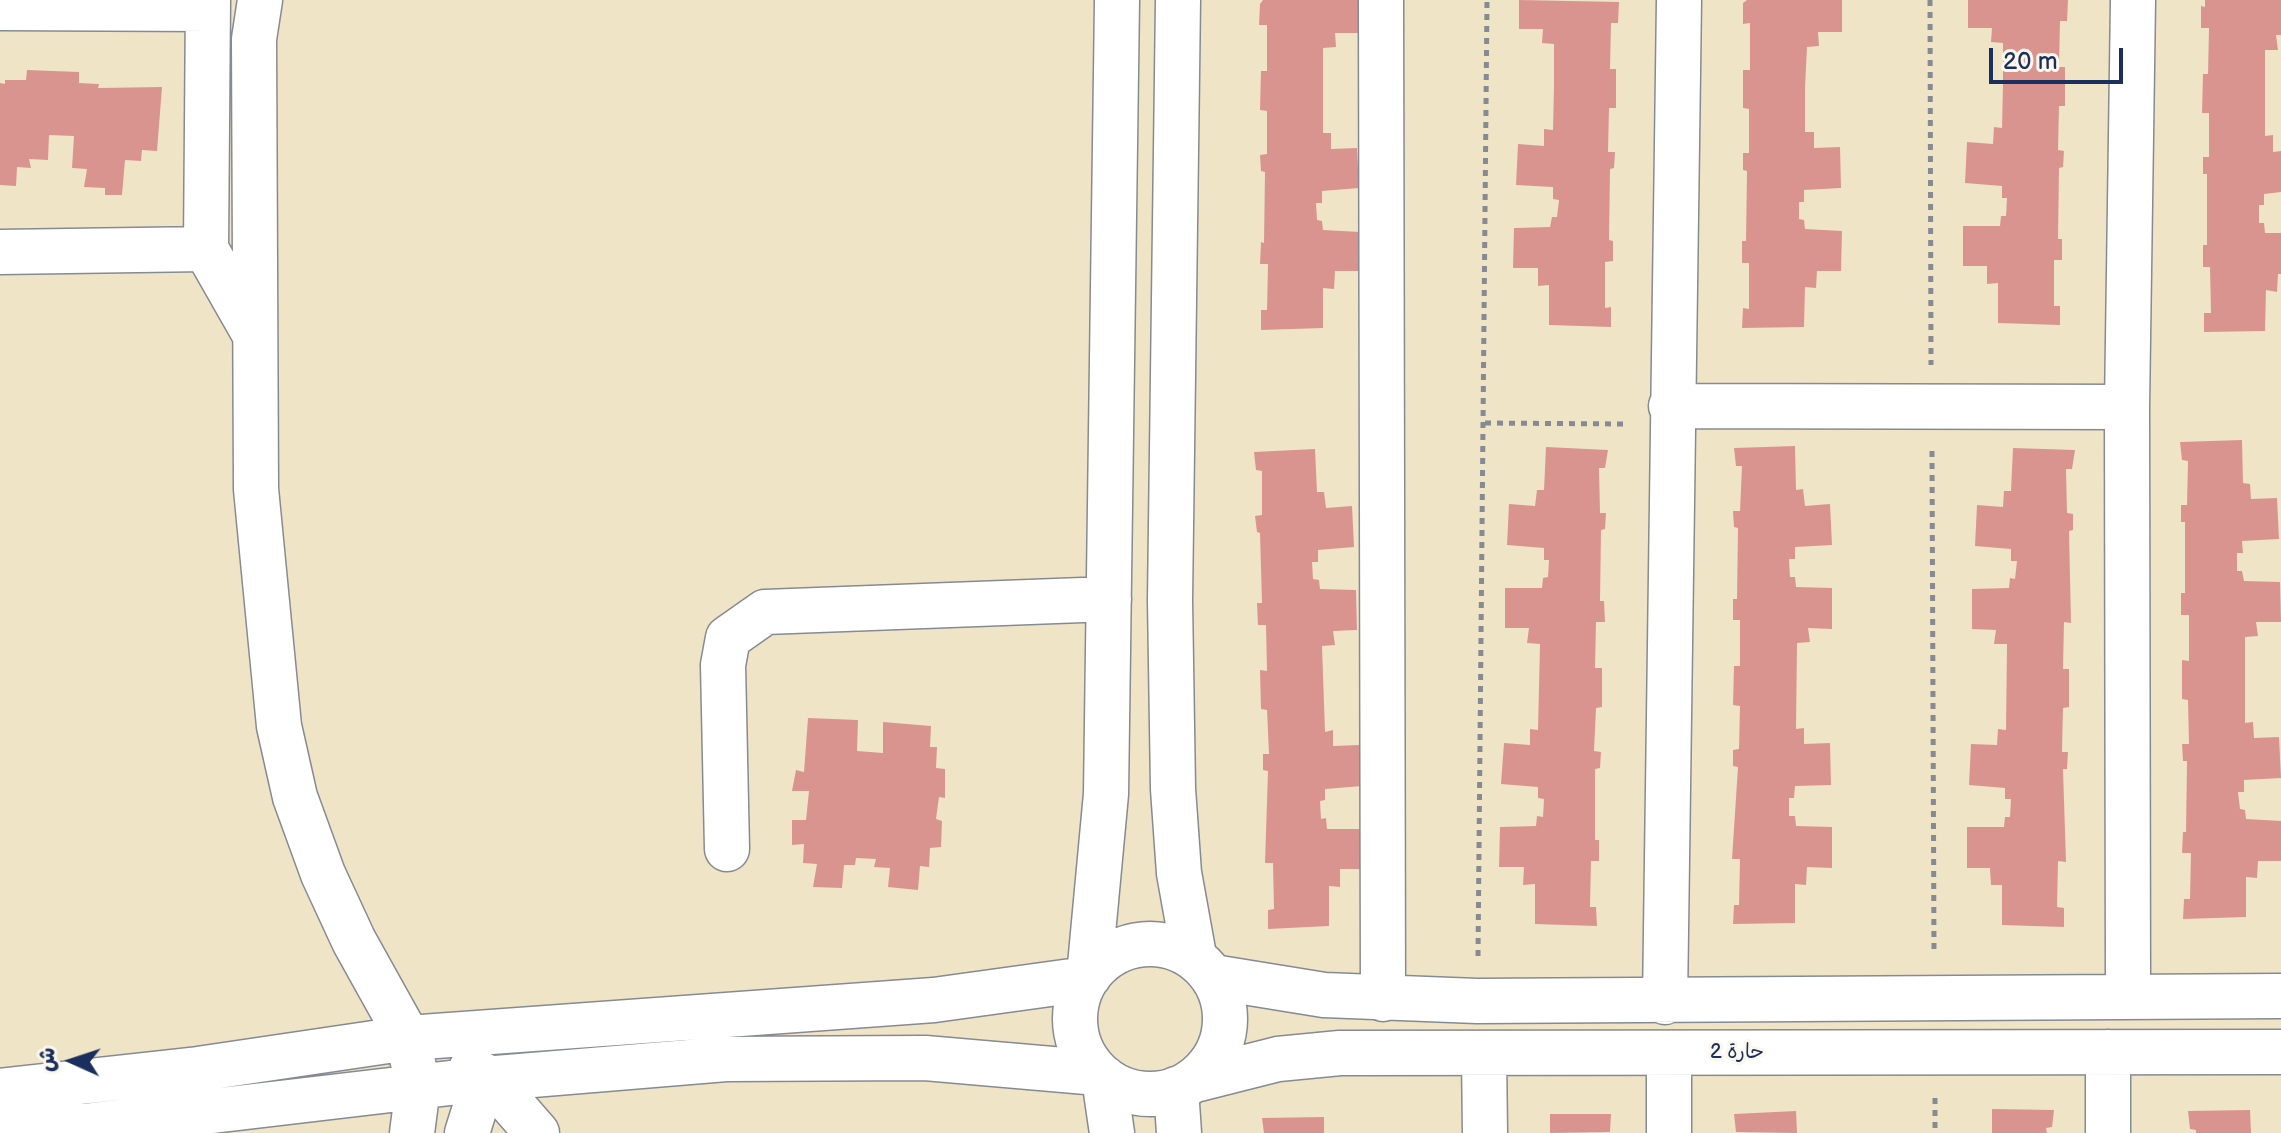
<!DOCTYPE html>
<meta charset="utf-8">
<style>
body{margin:0}
#map{position:relative;width:2281px;height:1133px;overflow:hidden;background:#f0e4c7;font-family:"Balsamiq Sans","Playpen Sans Arabic",sans-serif}
canvas{display:block}
.north{position:absolute;left:32px;top:1021px;width:80px;height:80px;-webkit-text-stroke:6px #fbf7ec;paint-order:stroke;rotate:273deg;font-size:22px;font-weight:700;line-height:32px;text-align:center;color:#1b2f5e}
.north::after{content:'';display:block;margin:auto;width:28px;height:36px;background:#1b2f5e;clip-path:polygon(50% 0,100% 100%,50% 72%,0 100%)}
.scale{position:absolute;left:1989px;top:48px;width:134px;height:36px;box-sizing:border-box;border:4px solid #1b2f5e;border-top:0;padding-left:10px;font-size:24px;line-height:28px;white-space:nowrap;color:#1b2f5e;-webkit-text-stroke:6px #fbf7ec;paint-order:stroke}
</style>
<div id="map">
<canvas width="2281" height="1133"></canvas>
<div class="north">ش</div>
<div class="scale">20 m</div>
</div>
<script>
const c = document.querySelector('canvas').getContext('2d');
c.lineJoin = 'round';
function fill(path, color) { c.fillStyle = color; c.fill(path, 'evenodd'); }
const toPath = rows => new Path2D(rows.map(r => 'M' + r).join(''));
function trace(path, color, width, dash) { c.strokeStyle = color; c.lineWidth = width; c.lineCap = dash ? 'butt' : 'round'; c.setLineDash(dash || []); c.stroke(path); }
function label(font, color, halo, rows, align = 'center') {
  c.font = font + ' "Balsamiq Sans","Playpen Sans Arabic",sans-serif'; c.lineWidth = 6; c.setLineDash([]); c.textBaseline = 'middle'; c.strokeStyle = halo; c.fillStyle = color; for (const [text, x, y, turn = 0] of rows) {
    c.save(); c.translate(x, y); c.rotate((+turn || 0) * Math.PI / 180); c.textAlign = isNaN(turn) ? turn : align; if (halo) c.strokeText(text, 0, 0); c.fillText(text, 0, 0); c.restore();
  }
}
const building = toPath([
 [1263,0,1359,0,1358,33,1335,33,1336,47,1323,48,1323,133,1331,133,1331,149,1357,148,1359,188,1322,191,1322,203,1316,203,1317,220,1322,221,1323,230,1360,232,1359,271,1335,271,1334,289,1323,288,1323,328,1261,330,1261,310,1267,310,1268,264,1260,264,1261,242,1264,243,1265,172,1261,171,1260,155,1267,154,1267,111,1260,110,1261,71,1267,71,1267,25,1259,25,1260,4],
 [1519,0,1619,2,1618,23,1611,23,1610,69,1616,69,1616,108,1609,108,1608,152,1615,152,1614,168,1610,169,1609,240,1613,241,1613,261,1605,262,1605,308,1611,307,1611,327,1549,325,1549,285,1538,286,1538,268,1513,268,1514,228,1550,227,1552,217,1557,217,1559,200,1553,199,1553,187,1516,185,1518,144,1544,146,1544,129,1553,130,1554,86,1554,44,1542,43,1543,29,1519,29],
 [1747,0,1842,0,1842,32,1818,32,1819,46,1807,47,1805,88,1805,132,1814,132,1814,148,1840,147,1841,188,1804,190,1804,202,1799,202,1799,219,1804,220,1805,229,1842,231,1841,271,1817,271,1816,288,1805,287,1804,327,1742,328,1743,308,1749,309,1749,263,1742,263,1742,241,1746,241,1747,171,1743,170,1743,153,1749,153,1749,109,1743,108,1743,70,1750,70,1750,23,1743,24,1743,3],
 [1968,0,2068,0,2067,21,2060,21,2059,67,2065,67,2065,106,2059,106,2058,150,2064,151,2063,167,2059,168,2058,239,2062,239,2062,260,2054,260,2054,306,2060,306,2060,325,1998,323,1998,283,1987,284,1987,266,1963,266,1963,226,2000,226,2001,216,2006,216,2007,198,2002,198,2002,186,1965,183,1967,142,1993,144,1994,127,2002,128,2003,84,2003,43,1991,42,1992,28,1968,28],
 [2205,0,2281,0,2281,35,2276,35,2278,50,2265,50,2265,136,2273,135,2273,152,2281,151,2281,192,2264,194,2264,205,2259,205,2259,223,2264,223,2265,233,2281,233,2281,274,2278,274,2277,292,2266,290,2265,331,2204,332,2204,313,2211,313,2210,267,2203,267,2203,245,2207,245,2207,174,2203,174,2203,157,2209,157,2209,113,2202,113,2203,74,2208,74,2209,28,2201,28,2201,6,2205,7],
 [27,70,79,72,79,83,99,84,98,88,162,87,157,151,142,150,141,161,125,160,122,195,105,195,105,188,84,187,87,169,72,168,74,136,49,135,48,160,29,159,31,168,17,167,16,186,0,185,0,83,5,84,5,80,26,80],
 [2242,440,2243,483,2250,484,2251,499,2277,498,2279,539,2242,541,2243,553,2237,553,2237,571,2242,571,2244,581,2280,582,2281,622,2256,622,2258,636,2245,637,2245,723,2253,722,2254,738,2279,737,2281,778,2244,780,2244,792,2238,792,2240,809,2245,810,2246,819,2281,821,2281,861,2258,861,2257,878,2246,877,2246,917,2183,919,2184,899,2190,899,2191,853,2182,853,2183,832,2186,832,2187,761,2183,761,2182,744,2189,744,2188,700,2182,699,2182,660,2189,661,2189,615,2181,615,2181,593,2185,593,2185,522,2181,522,2181,505,2187,505,2188,461,2182,460,2180,442],
 [1795,446,1796,490,1803,489,1805,506,1830,504,1832,545,1795,547,1795,559,1789,559,1790,577,1795,577,1796,587,1832,588,1832,629,1808,628,1810,642,1797,643,1796,729,1804,728,1804,744,1830,743,1831,785,1795,786,1794,798,1789,798,1789,816,1795,816,1796,826,1832,827,1832,868,1807,867,1806,885,1795,884,1795,923,1733,924,1734,905,1739,905,1740,859,1732,859,1738,767,1733,766,1733,750,1739,749,1740,706,1733,705,1734,666,1740,666,1740,620,1733,620,1733,599,1737,599,1738,528,1734,527,1733,511,1740,511,1742,466,1736,466,1734,448],
 [1546,447,1608,450,1605,468,1599,468,1600,513,1606,513,1605,529,1601,530,1600,601,1604,601,1605,622,1596,622,1595,668,1602,668,1602,707,1596,708,1594,751,1601,752,1600,768,1595,769,1595,840,1599,840,1599,861,1591,861,1590,907,1596,907,1597,926,1535,924,1535,884,1523,885,1524,867,1499,867,1500,827,1536,826,1537,816,1543,817,1544,799,1538,798,1538,787,1501,784,1504,743,1530,745,1530,729,1538,730,1540,644,1527,643,1529,628,1505,628,1505,588,1542,588,1543,578,1548,577,1549,560,1544,560,1544,548,1507,545,1509,504,1535,506,1537,490,1544,490],
 [2013,448,2075,450,2072,469,2066,469,2067,513,2073,514,2073,530,2069,531,2071,623,2064,622,2063,669,2069,669,2069,707,2063,708,2062,752,2068,752,2067,769,2063,769,2066,862,2058,861,2057,907,2064,908,2064,927,2002,925,2002,885,1991,885,1990,868,1967,868,1967,827,2004,827,2005,817,2010,817,2011,799,2005,799,2005,788,1969,785,1971,744,1997,745,1998,729,2006,730,2007,644,1994,644,1996,630,1972,629,1972,589,2009,588,2010,578,2015,579,2017,561,2011,561,2011,549,1975,546,1977,505,2003,507,2004,491,2011,491],
 [1315,449,1317,492,1324,492,1326,508,1352,506,1354,547,1318,550,1318,562,1312,562,1313,579,1319,580,1320,589,1356,590,1357,630,1333,631,1335,645,1322,646,1325,732,1333,730,1333,746,1359,745,1362,786,1325,789,1325,800,1320,801,1321,819,1326,818,1327,829,1364,829,1365,869,1340,869,1340,887,1329,886,1329,926,1268,929,1268,910,1274,909,1273,863,1265,863,1268,771,1263,770,1263,754,1269,754,1267,710,1261,709,1260,670,1267,671,1266,625,1258,625,1257,603,1262,603,1260,533,1257,532,1255,516,1262,515,1262,471,1256,470,1254,452],
 [808,718,858,720,857,751,883,753,883,722,931,726,930,747,937,747,936,768,945,769,945,798,939,797,936,819,942,821,941,847,930,848,929,867,920,866,918,890,888,887,890,868,874,867,876,859,856,858,855,865,844,865,842,888,813,887,817,864,803,863,804,844,792,845,792,820,806,820,809,791,792,791,796,770,804,772],
 [1992,1109,2054,1110,2052,1127,2046,1128,2047,1133,1992,1133],
 [2250,1110,2251,1133,2196,1133,2196,1130,2190,1129,2188,1111],
 [1796,1111,1797,1133,1736,1132,1734,1114],
 [1550,1114,1611,1114,1610,1132,1550,1133],
 [1324,1117,1324,1133,1264,1133,1262,1118]
]);
const path = toPath([
 [1930,0,1931,365],
 [1485,423,1628,424],
 [1932,451,1934,953],
 [1478,956,1487,0],
 [1935,1098,1935,1133]
]);
const minor = toPath([
 [208,0,206,249,255,335],
 [260,0,254,39,256,489,279,726,295,797,323,874,354,941,408,1038,418,1087,412,1133],
 [1178,0,1170,600,1173,789,1179,873,1194,956],
 [1381,0,1383,999],
 [0,8,208,9],
 [0,252,206,249],
 [1671,406,2127,407],
 [727,849,723,665,728,638,765,612,1109,599],
 '1075 1019a75 75 0 1 1 150 0a75 75 0 1 1-150 0Z',
 [1089,976,1106,794,1117,0],
 [1213,977,1324,995,1477,1001,2281,996],
 [2128,997,2127,407,2133,0],
 [1665,1002,1679,0],
 [2108,1052,2108,1133],
 [1484,1055,1485,1133],
 [471,1069,489,1078,537,1133],
 [1104,1078,1112,1133],
 [1195,1080,1278,1059,1340,1053,2281,1052],
 [1176,1089,1179,1133],
 [0,1091,198,1069,408,1038,934,1000,1086,979],
 [0,1130,84,1126,484,1079,726,1059,925,1058,1098,1073],
 [467,1133,484,1079],
 [1669,1133,1669,1053]
]);
const streetNames = [
 ["حارة 2",1737,1053]
];
fill(building, '#da9490');
trace(minor, '#868a92', 47);
trace(path, '#868a92', 5, [6, 6]);
trace(minor, '#fff', 44);
label('20px', '#1b2f5e', '#fbf7ec', streetNames);
</script>
